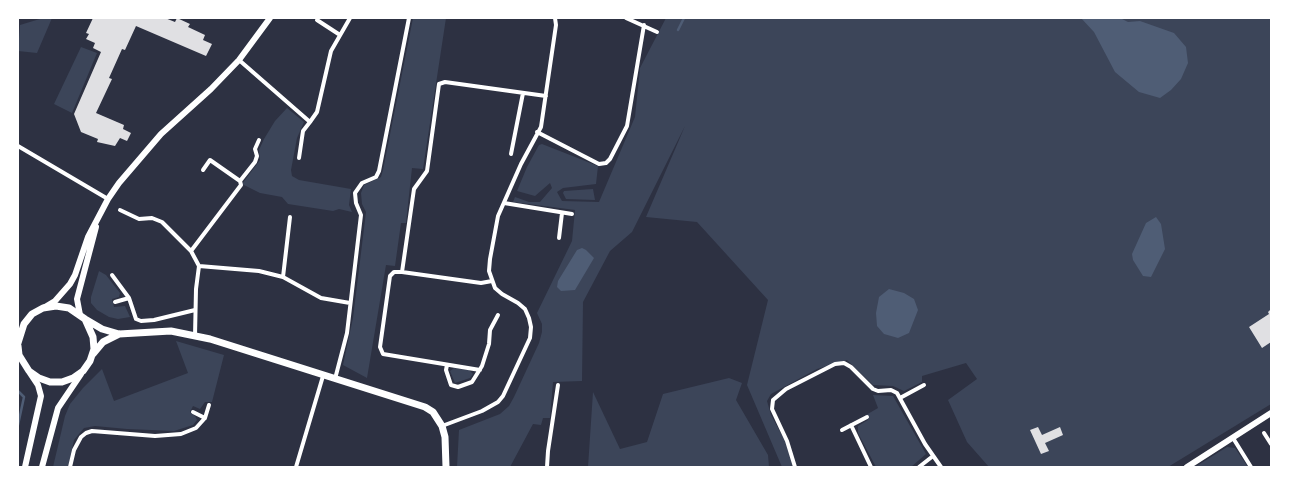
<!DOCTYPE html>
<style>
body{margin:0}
#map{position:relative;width:1289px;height:485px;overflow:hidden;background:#2d3142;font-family:"Open Sans",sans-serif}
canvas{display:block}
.frame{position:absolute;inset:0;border:19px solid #fff;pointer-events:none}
</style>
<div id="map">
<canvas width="1289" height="485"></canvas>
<div class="frame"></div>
</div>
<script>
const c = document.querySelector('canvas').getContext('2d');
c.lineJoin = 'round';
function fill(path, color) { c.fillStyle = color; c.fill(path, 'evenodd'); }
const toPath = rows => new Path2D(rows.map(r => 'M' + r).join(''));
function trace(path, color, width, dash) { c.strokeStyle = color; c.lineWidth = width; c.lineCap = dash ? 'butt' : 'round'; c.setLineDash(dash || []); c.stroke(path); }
const green = toPath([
 [43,18,52,18,37,53,18,51,20,25],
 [413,18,446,18,423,169,412,168,406,223,401,223,395,266,386,265,367,378,343,365,353,318,366,212,362,204,361,193,364,185,381,177,383,170],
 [666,18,1271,18,1271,404,1168,467,989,467,967,442,948,400,977,379,966,363,922,376,922,382,904,391,893,386,873,385,847,360,817,369,771,394,767,401,771,415,785,441,793,467,782,467,747,385,768,300,697,222,646,217,685,126,632,232,610,251,583,302,582,381,553,382,550,418,543,418,541,425,533,424,510,467,457,467,459,430,500,414,509,406,514,397,539,343,542,332,542,324,537,313,572,241,575,210,513,202,515,197,529,202,540,202,552,188,550,183,535,196,517,191,527,167,539,145,542,144,598,166,596,184,563,188,557,192,562,201,599,202,635,117,640,68],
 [81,47,97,53,72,113,54,104],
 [287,108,304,122,297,138,291,170,292,176,299,180,351,189,349,205,352,212,339,209,333,211,288,204,282,197,260,193,242,184,260,160,259,150,264,139,275,121],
 [593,189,595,200,566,199,563,193,564,191],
 [99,271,106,275,120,293,119,297,112,299,114,307,125,306,130,317,118,319,109,317,97,310,91,303,91,297],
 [176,341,224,355,212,402,205,402,200,409,193,406,190,412,195,416,197,420,193,425,174,431,127,429,95,426,84,428,74,440,68,467,53,467,65,416,70,404,83,388,102,369,114,401,188,373],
 [454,368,469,370,473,374,470,378,455,383,450,371],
 [729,378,742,383,736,400,768,455,769,467,588,467,593,392,620,449,647,442,663,394],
 [873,395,893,396,926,454,911,467,876,467,858,433,858,426,868,420,866,415,878,408],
 [1227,447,1235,448,1248,467,1195,467]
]);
const water = toPath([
 [1081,18,1120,18,1128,22,1140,21,1174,33,1186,47,1188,63,1181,79,1171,90,1160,98,1139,92,1115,72,1094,32],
 [1156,217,1161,224,1165,249,1151,277,1143,276,1133,260,1132,254,1146,223],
 [582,248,586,250,594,258,575,290,561,291,557,287,558,281,577,250],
 [889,289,904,293,914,299,918,310,909,333,898,338,884,334,877,326,876,313,879,297]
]);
const stream = toPath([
 [678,30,684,18],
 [18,391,24,397,18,425]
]);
const building = toPath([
 [93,18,165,18,175,22,177,18,190,24,188,27,205,35,203,40,212,44,206,56,136,26,125,50,122,49,109,78,112,79,96,113,124,125,123,129,131,133,127,141,120,138,115,146,97,142,98,139,81,132,74,114,101,52,93,48,95,43,86,39,89,34,86,33],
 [1271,309,1271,342,1262,348,1249,327,1269,314,1268,312],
 [1038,427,1042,435,1060,427,1063,435,1045,443,1049,451,1041,454,1030,430]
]);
const minor = toPath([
 [626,18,657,32],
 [317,20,340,35],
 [239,60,310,122,317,112,331,51,350,18],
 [537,132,599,164,606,163,610,159,627,126,644,25],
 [18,146,108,199],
 [511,154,523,93],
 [299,158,303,131,310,122],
 [203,170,210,160,240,181,255,162,257,156,255,149,259,140],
 [504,203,572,214],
 [120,210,139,219,152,218,162,222,191,251,199,266,196,289,195,336],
 [559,238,562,213],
 [191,251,241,185,240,181],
 [199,266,259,271,283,277,321,298,350,303],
 [402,272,481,283,492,281],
 [112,275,129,298,136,319,141,321,154,320,195,310],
 [283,277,290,217],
 [115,302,129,298],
 [447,365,446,370,451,385,458,387,472,382,482,366,489,344,490,330,498,315],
 [480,370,383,354,380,347,390,276,394,272,402,272,414,189,427,171,439,84,445,82,546,96],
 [335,379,347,333,361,215,356,203,355,193,362,183,376,177,379,171,409,18],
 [900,398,924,385],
 [193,412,205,418],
 [851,425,871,467],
 [442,426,482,411,498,402,503,396,530,338,531,327,529,318,525,309,518,303,502,294,495,288,489,271,490,259,498,216,521,164,541,127,556,25,555,18],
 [842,430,867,417],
 [1264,433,1271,444],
 [1233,438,1251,467],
 [70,467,74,450,81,437,86,433,92,431,155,436,181,434,196,428,205,418,209,405],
 [296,467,323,376],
 [547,467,548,451,558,385],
 [795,467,787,441,772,409,773,400,786,389,835,364,844,363,851,367,873,389,878,391,891,390,897,393,925,444,941,467],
 [919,467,933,456]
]);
const tertiary = toPath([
 [45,307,55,301,70,284,75,275,88,237,108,199,119,183,161,134,211,89,239,60,270,18],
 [80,315,77,299,96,227],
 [25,467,41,396,38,385,30,373],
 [42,467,58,408,81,374],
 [1187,467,1271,413]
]);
const secondary = toPath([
 [85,319,102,329,119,334,171,331,210,339,425,407,433,412,442,426,445,437,446,467],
 [18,343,24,324,32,314,43,308,56,306,69,308,85,319,93,337,94,349,90,361,83,371,73,378,62,382,50,382,39,378,29,371,19,355,18,346],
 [93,354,103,342,119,334]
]);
fill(green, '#3c4559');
fill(water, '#4f5d75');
trace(stream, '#4f5d75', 2.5);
fill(building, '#e0e0e3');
trace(minor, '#fff', 4);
trace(tertiary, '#fff', 6);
trace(secondary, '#fff', 7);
</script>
